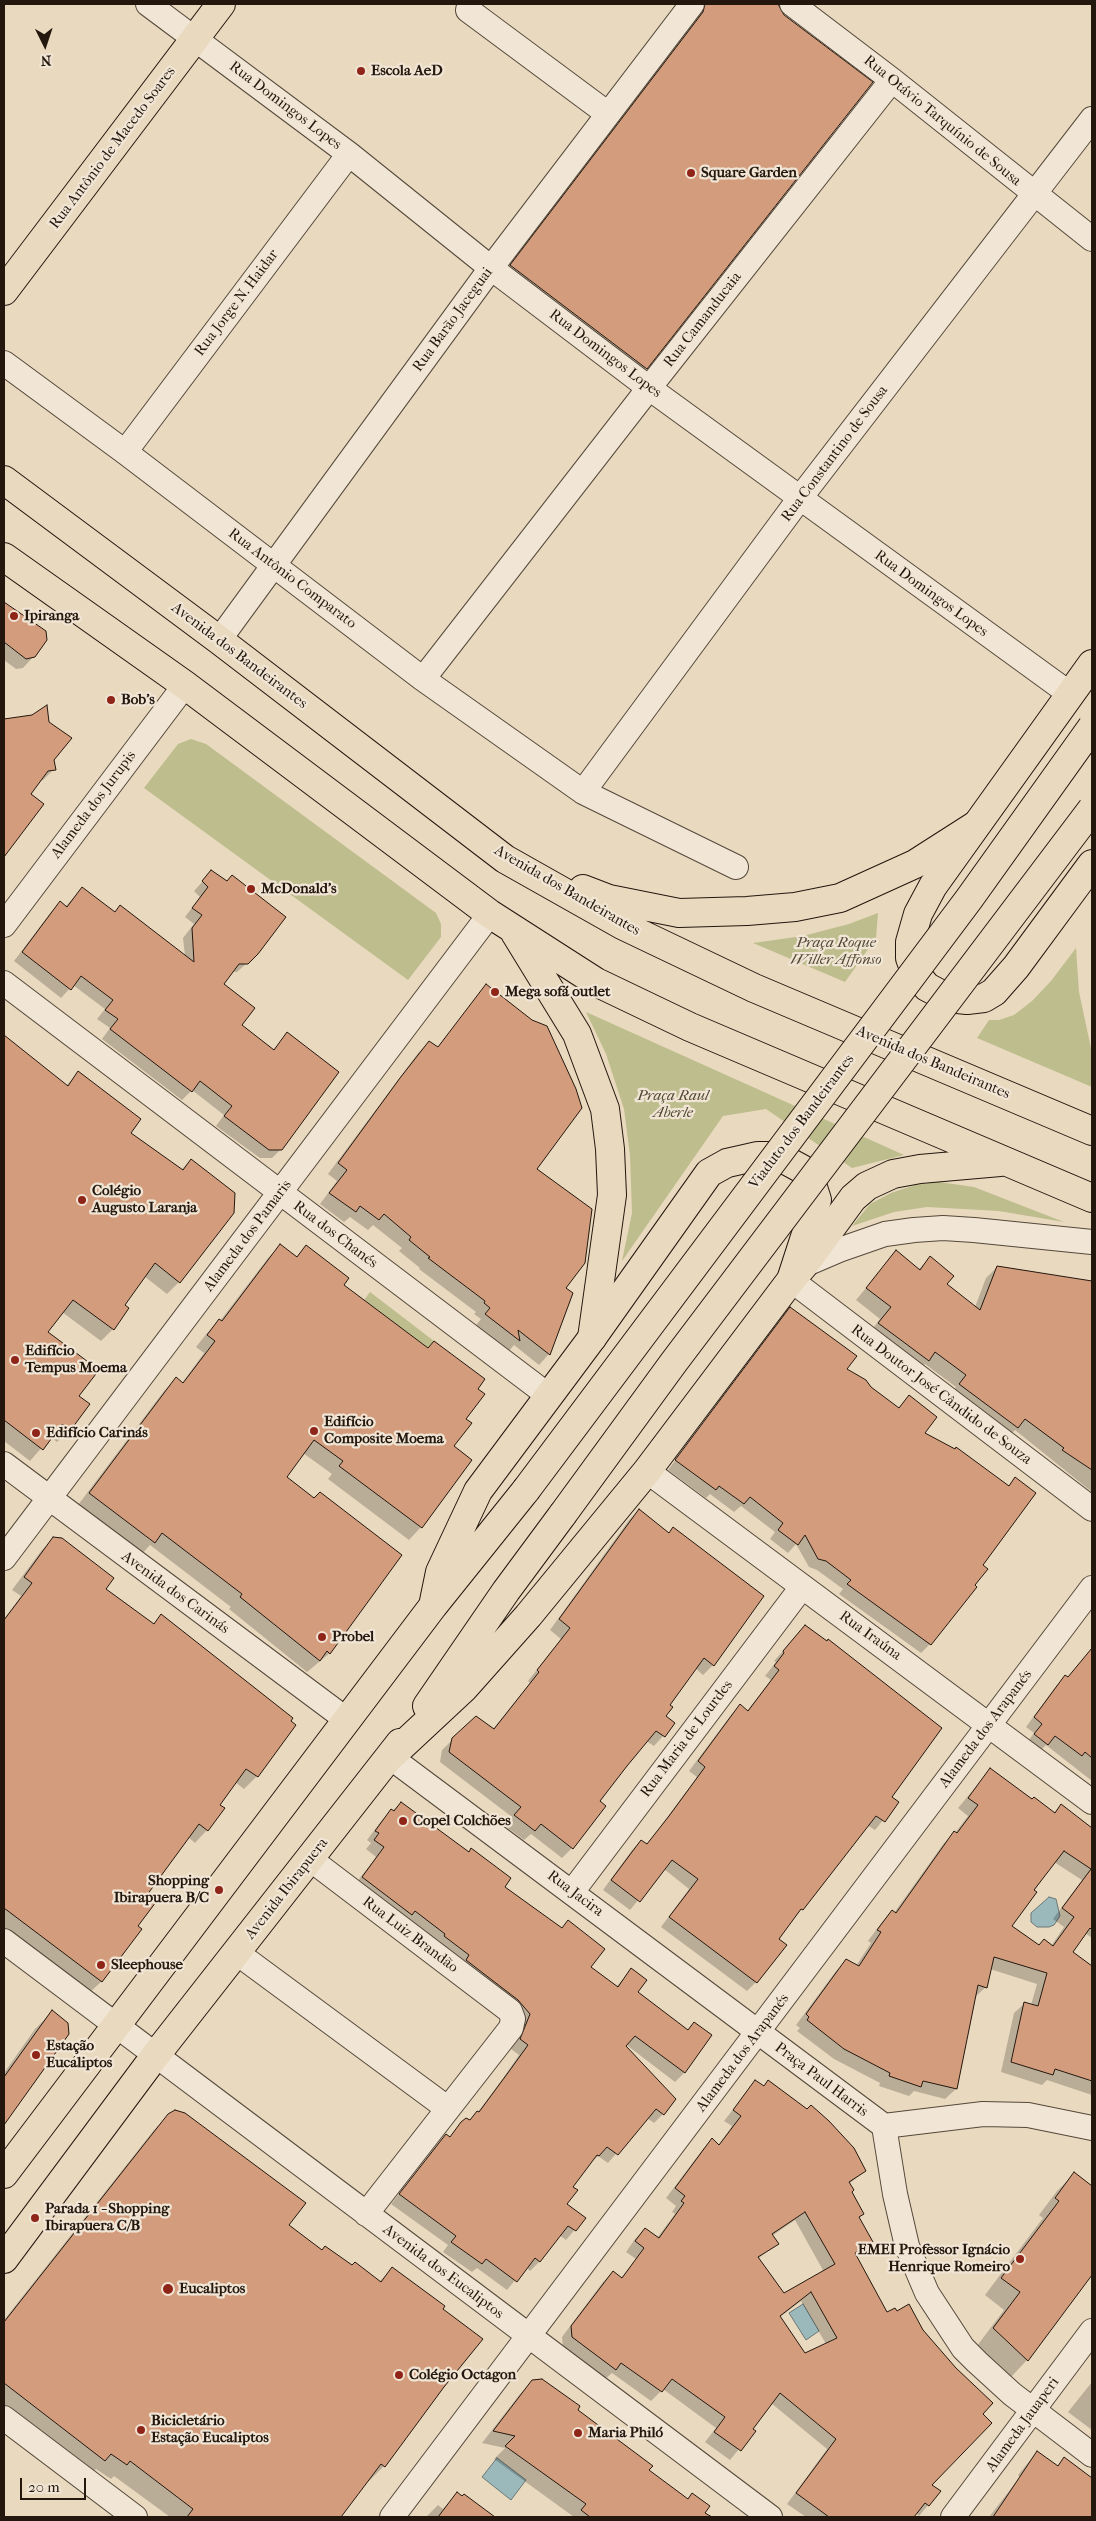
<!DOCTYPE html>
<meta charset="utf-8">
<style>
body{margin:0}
#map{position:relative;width:1096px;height:2521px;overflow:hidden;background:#e9d9bf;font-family:"IM FELL French Canon",serif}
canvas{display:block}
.frame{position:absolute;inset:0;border:5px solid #23170e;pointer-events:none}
.north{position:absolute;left:20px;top:20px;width:50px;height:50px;-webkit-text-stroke:4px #f1e6d5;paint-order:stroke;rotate:176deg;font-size:14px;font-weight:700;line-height:20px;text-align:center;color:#23170e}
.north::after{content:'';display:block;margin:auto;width:18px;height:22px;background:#23170e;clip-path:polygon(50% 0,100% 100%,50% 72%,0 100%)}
.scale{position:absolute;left:20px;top:2478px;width:66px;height:22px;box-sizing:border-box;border:2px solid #23170e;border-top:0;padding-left:6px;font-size:15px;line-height:18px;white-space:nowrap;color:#23170e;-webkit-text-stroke:4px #f1e6d5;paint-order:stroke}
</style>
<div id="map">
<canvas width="1096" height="2521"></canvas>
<div class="frame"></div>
<div class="north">N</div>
<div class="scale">20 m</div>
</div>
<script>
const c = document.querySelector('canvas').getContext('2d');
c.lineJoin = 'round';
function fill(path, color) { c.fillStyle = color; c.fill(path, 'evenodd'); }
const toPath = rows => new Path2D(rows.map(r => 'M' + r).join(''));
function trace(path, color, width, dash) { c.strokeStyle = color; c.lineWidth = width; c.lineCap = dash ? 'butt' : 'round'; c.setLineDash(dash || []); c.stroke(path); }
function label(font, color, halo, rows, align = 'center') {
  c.font = font + ' "IM FELL French Canon",serif'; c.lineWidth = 4.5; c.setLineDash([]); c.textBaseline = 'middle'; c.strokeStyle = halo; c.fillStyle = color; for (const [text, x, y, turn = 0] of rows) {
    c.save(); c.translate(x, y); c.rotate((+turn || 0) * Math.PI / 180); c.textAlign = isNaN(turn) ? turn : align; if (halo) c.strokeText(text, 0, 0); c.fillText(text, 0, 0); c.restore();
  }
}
const green = toPath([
 [191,739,206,744,436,913,441,924,441,937,408,980,144,788,178,744],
 [878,913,876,938,845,982,753,943,803,936,849,924],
 [1076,948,1079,992,1092,1053,1092,1087,977,1038,989,1020,999,1020,1014,1015,1032,1001,1051,981],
 [586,1012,904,1155,852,1168,766,1109,723,1116,622,1261,632,1213,630,1156,624,1109,606,1054],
 [939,1182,974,1187,1064,1222,999,1211,927,1207,894,1212,852,1226,870,1204,891,1193,915,1185],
 [370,1292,434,1341,428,1348,364,1300]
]);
const water = toPath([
 [1049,1897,1056,1899,1060,1916,1054,1925,1049,1927,1037,1927,1031,1922,1031,1913,1049,1897],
 [803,2304,819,2331,806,2340,789,2313,803,2304],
 [497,2458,526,2480,511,2500,482,2477,497,2458]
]);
const shadow = toPath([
 [697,4,778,4,778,9,783,16,871,83,646,368,629,385,494,283],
 [4,603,45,632,34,656,23,668,16,669,4,660],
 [12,729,52,760,54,769,43,780,39,781,29,794,42,804,4,856,4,740],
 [212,871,248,962,237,972,231,972,222,984,240,1026,273,1050,287,1034,281,1149,272,1158,260,1158,216,1126,224,1115,192,1090,182,1100,102,1039,110,1028,97,1019,105,1009,73,985,61,998,14,961,51,912,60,903,65,907,82,888,114,913,185,956,183,938,194,924,185,917,200,897,194,891],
 [486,986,536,1169,565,1288,549,1354,539,1365,514,1345,509,1351,476,1325,481,1319,474,1314,476,1312,419,1269,420,1268,399,1251,402,1248,373,1225,368,1230,350,1217,344,1222,320,1204,337,1181,328,1174,418,1053,429,1042,437,1048],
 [4,1037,66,1086,78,1073,129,1133,181,1170,191,1160,179,1282,167,1294,144,1276,123,1305,127,1308,113,1329,101,1341,62,1312,47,1332,77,1396,69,1430,57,1442,51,1437,30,1461,4,1441],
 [280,1246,296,1257,306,1247,342,1285,476,1389,452,1447,470,1460,421,1527,409,1540,328,1479,332,1474,303,1453,285,1477,330,1653,307,1672,229,1609,231,1607,150,1545,142,1554,78,1505,164,1391,176,1379,182,1383,204,1353,196,1347,207,1333,220,1321,268,1258],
 [896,1252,918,1270,930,1258,945,1285,975,1307,986,1278,997,1267,1092,1283,1092,1492,1015,1430,1006,1439,949,1396,956,1387,925,1364,917,1372,868,1335,880,1319,856,1300],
 [790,1309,846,1369,870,1388,898,1408,909,1397,923,1434,1008,1486,1015,1479,981,1565,930,1644,921,1653,839,1594,843,1589,817,1570,809,1567,796,1544,788,1553,770,1539,775,1532,741,1506,734,1512,710,1494,706,1498,668,1470],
 [639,1510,713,1665,703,1675,695,1668,668,1705,664,1716,674,1724,654,1746,646,1741,599,1801,572,1848,562,1858,531,1834,524,1840,505,1826,512,1817,440,1762,442,1750,476,1717,493,1729,530,1683,528,1681,561,1639,550,1630,629,1520],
 [54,1538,104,1589,153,1624,161,1616,294,1725,257,1776,244,1789,235,1782,218,1805,207,1830,195,1843,188,1837,146,1896,136,1926,140,1929,101,1982,88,1994,4,1930,4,1619,21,1596,12,1590,41,1551],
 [796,1636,890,1797,897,1803,875,1830,867,1825,777,1939,756,1982,747,1991,661,1927,689,1889,664,1869,630,1910,603,1890,632,1850,641,1841,646,1845,660,1827,697,1777,689,1771,731,1715,740,1706,747,1711,771,1680,765,1676,776,1662,774,1661],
 [1092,1649,1092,1781,1046,1745,1038,1753,1026,1744,1034,1733,1026,1727,1056,1686,1066,1677,1067,1678],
 [990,1770,1032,1801,1053,1813,1061,1806,1092,1829,1092,1938,1085,1933,1071,1952,1092,1968,1092,2095,1047,2080,1042,2085,1001,2072,1014,2013,1025,2003,1031,2005,1037,1984,990,1969,986,1987,975,1997,956,2089,945,2099,914,2091,909,2096,879,2086,880,2083,834,2059,797,2031,800,2028,796,2025,836,1971,847,1961,856,1966,871,1943,868,1941,882,1922,892,1912,894,1913,944,1843,955,1833,968,1816,958,1808],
 [1054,1862,1082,1880,1053,1919,1064,1927,1051,1946,1038,1946,1010,1926],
 [401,1803,503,1887,561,1929,568,1922,589,1967,616,1987,631,1970,636,1992,687,2031,694,2024,710,2035,684,2073,675,2082,624,2043,663,2114,654,2123,647,2118,608,2163,598,2156,589,2164,571,2187,565,2205,584,2219,566,2240,559,2235,539,2262,530,2271,526,2267,507,2290,477,2268,472,2272,443,2252,448,2245,391,2204,437,2145,446,2136,449,2138,462,2123,468,2121,478,2112,501,2081,519,2055,511,2049,521,2024,353,1887,376,1857,366,1849,371,1843,367,1840,382,1820],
 [52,2012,66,2022,69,2028,68,2033,15,2106,4,2118,4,2073,35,2029],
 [755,2081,763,2087,769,2081,865,2171,849,2184,850,2192,863,2214,858,2218,872,2242,855,2256,887,2314,922,2330,981,2414,930,2485,939,2492,919,2516,916,2513,913,2517,806,2517,787,2504,827,2449,771,2403,751,2429,754,2431,730,2460,705,2442,716,2428,663,2389,651,2401,612,2373,605,2379,563,2347,562,2337,603,2282,613,2272,621,2278,636,2259,626,2252,635,2239,645,2229,657,2238,675,2214,672,2212,676,2206,666,2198,703,2149,712,2140,718,2146,732,2126,724,2121],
 [795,2220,824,2272,783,2295,758,2259,777,2243,772,2236],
 [801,2301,826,2344,805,2355,780,2317],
 [169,2115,287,2226,322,2252,379,2282,392,2269,441,2310,443,2387,384,2466,369,2481,367,2480,339,2517,170,2517,114,2476,111,2479,96,2469,89,2475,4,2409,4,2320,154,2130],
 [1074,2174,1092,2187,1092,2274,1027,2360,1011,2377,977,2346,1004,2310,985,2295,1043,2218,1039,2215,1057,2191],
 [532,2382,576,2410,648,2471,687,2500,692,2494,704,2512,711,2517,574,2517,494,2459,505,2448,482,2443,520,2394],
 [1092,2382,1092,2430,1068,2412],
 [1037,2452,1056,2467,1064,2459,1075,2479,1092,2491,1092,2517,989,2517,1020,2477,1018,2475],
 [457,2494,462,2498,464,2495,493,2517,426,2517,438,2505,443,2509]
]);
const building = toPath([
 [705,4,778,4,784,15,873,82,647,369,510,265,703,12,705,4],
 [4,602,46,631,47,640,35,657,26,659,4,642,4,602],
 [47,705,49,722,72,738,54,760,56,770,48,771,31,794,44,804,4,857,4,719,32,715,47,705],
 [211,870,227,881,232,875,286,917,258,954,248,964,239,964,224,984,255,1008,242,1025,274,1050,287,1032,339,1072,282,1150,269,1150,224,1116,232,1106,200,1081,192,1092,110,1029,118,1019,105,1010,113,1000,81,976,71,990,22,952,60,901,67,907,82,887,115,912,120,905,194,962,192,928,202,915,192,908,208,887,202,881,211,870],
 [486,984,532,1020,547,1026,576,1089,582,1108,537,1169,592,1209,585,1263,566,1288,573,1293,550,1355,518,1330,520,1341,485,1314,490,1308,484,1303,485,1301,428,1258,430,1257,409,1240,411,1237,384,1214,379,1220,360,1206,356,1212,329,1193,347,1170,338,1163,400,1078,429,1041,438,1047,486,984],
 [4,1035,68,1086,78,1071,141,1119,131,1133,183,1170,191,1159,235,1193,234,1213,180,1283,155,1263,125,1305,129,1308,114,1330,73,1300,48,1332,99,1370,79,1396,90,1404,70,1431,62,1424,43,1450,4,1420,4,1035],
 [280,1244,297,1257,306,1245,349,1278,344,1285,428,1348,434,1341,485,1379,478,1389,485,1394,466,1419,472,1423,454,1446,472,1460,422,1528,339,1466,343,1461,314,1440,287,1477,314,1498,320,1492,402,1555,330,1654,327,1651,320,1661,240,1597,242,1594,162,1533,155,1543,89,1493,176,1377,183,1383,215,1341,207,1335,219,1319,222,1321,280,1244],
 [896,1250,920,1270,930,1256,954,1276,947,1284,980,1310,997,1266,1092,1281,1092,1470,1062,1450,1064,1448,1025,1419,1018,1428,959,1384,966,1375,935,1352,929,1361,878,1323,891,1307,866,1288,896,1250],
 [790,1307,857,1356,847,1369,866,1380,871,1387,899,1408,909,1395,937,1417,925,1433,955,1449,956,1447,1009,1486,1015,1477,1036,1493,983,1565,988,1569,975,1585,977,1587,931,1645,847,1584,851,1580,826,1561,818,1559,805,1535,798,1545,778,1530,783,1523,750,1497,744,1504,719,1486,716,1490,675,1460,790,1307],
 [639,1509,669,1533,673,1527,764,1596,714,1666,704,1658,670,1705,673,1707,666,1716,675,1723,665,1737,656,1731,627,1766,600,1801,606,1806,573,1849,541,1824,535,1831,514,1815,521,1807,449,1752,452,1738,476,1716,494,1729,539,1672,537,1670,570,1628,559,1619,639,1509],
 [53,1537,62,1538,114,1578,106,1589,154,1624,161,1614,293,1718,291,1721,296,1725,258,1777,246,1769,220,1805,225,1808,208,1831,199,1824,147,1895,156,1902,138,1926,142,1929,102,1982,4,1908,4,1620,32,1583,24,1577,53,1537],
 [805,1625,827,1641,828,1639,942,1728,892,1797,899,1802,885,1822,876,1816,803,1910,801,1909,779,1939,787,1945,757,1983,669,1917,698,1879,672,1860,640,1902,611,1880,641,1840,647,1844,669,1816,705,1767,698,1761,740,1704,748,1711,779,1670,774,1666,784,1653,783,1651,805,1625],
 [1092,1648,1092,1758,1085,1752,1082,1756,1055,1736,1048,1745,1034,1734,1042,1724,1034,1717,1065,1675,1068,1677,1092,1648],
 [990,1768,1032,1799,1034,1797,1055,1813,1061,1804,1092,1828,1092,1930,1090,1928,1073,1952,1092,1966,1092,2081,1055,2069,1053,2075,1011,2062,1024,2002,1038,2006,1047,1973,994,1957,987,1988,978,1985,957,2089,923,2081,921,2087,889,2076,890,2073,844,2049,807,2020,809,2017,806,2014,846,1959,859,1966,881,1932,877,1930,892,1910,896,1913,954,1831,957,1833,978,1805,968,1798,990,1768],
 [1064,1851,1091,1869,1062,1908,1074,1917,1053,1946,1044,1939,1039,1945,1012,1926,1037,1892,1034,1890,1064,1851],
 [401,1802,469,1852,471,1848,511,1878,505,1887,562,1928,568,1920,605,1949,591,1967,618,1987,631,1968,647,1980,638,1992,688,2030,694,2022,712,2035,685,2073,635,2036,626,2046,676,2099,664,2115,656,2109,618,2155,607,2147,599,2156,597,2155,573,2187,578,2190,567,2204,586,2218,576,2231,568,2226,540,2262,535,2258,517,2282,486,2259,482,2264,451,2242,456,2236,399,2194,446,2134,450,2137,461,2122,466,2118,470,2120,477,2111,479,2112,510,2070,528,2045,520,2039,530,2014,518,2000,466,1960,469,1955,444,1936,445,1934,415,1911,412,1915,362,1877,384,1847,374,1840,379,1833,375,1831,391,1809,394,1811,401,1802],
 [52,2010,68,2023,69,2034,4,2125,4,2077,52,2010],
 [755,2080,764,2086,768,2080,807,2109,811,2105,829,2121,854,2148,866,2171,849,2182,854,2190,852,2192,864,2214,859,2217,873,2242,855,2253,887,2312,895,2308,897,2311,909,2304,923,2330,956,2368,993,2403,983,2414,992,2423,932,2485,941,2491,929,2506,925,2503,914,2517,829,2517,796,2493,836,2439,780,2393,753,2429,756,2431,741,2451,714,2432,725,2417,672,2379,662,2392,621,2363,616,2370,572,2337,571,2326,613,2271,622,2278,644,2248,635,2241,645,2228,659,2238,684,2203,681,2201,685,2196,675,2188,712,2138,719,2145,741,2116,733,2110,755,2080],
 [805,2212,835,2264,784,2293,758,2257,779,2244,772,2234,805,2212],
 [811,2292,837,2338,805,2353,780,2316,811,2292],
 [175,2110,185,2113,306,2203,289,2225,322,2250,325,2246,352,2265,355,2262,381,2282,392,2267,445,2306,443,2309,483,2339,444,2387,385,2467,381,2464,341,2517,187,2517,193,2509,130,2461,127,2465,111,2454,105,2461,4,2383,4,2322,168,2114,175,2110],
 [1074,2172,1092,2186,1092,2275,1028,2361,993,2328,1020,2292,1001,2278,1059,2201,1055,2198,1074,2172],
 [542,2379,580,2406,578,2410,653,2466,649,2470,688,2499,692,2493,710,2506,705,2513,712,2517,590,2517,581,2510,586,2504,505,2446,515,2436,493,2431,532,2380,542,2379],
 [1037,2451,1058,2466,1064,2457,1092,2478,1092,2517,993,2517,1037,2451],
 [457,2492,462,2496,464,2494,495,2517,438,2517,457,2492]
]);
const minor = toPath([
 [148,4,349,154,491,268,649,388,1070,694],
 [792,4,892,80,1092,239],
 [468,10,608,114],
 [4,363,125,452,423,679,583,792,736,867],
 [125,452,349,154],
 [219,640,491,268,692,4],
 [423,679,649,388,892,80],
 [583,792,800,498,1092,119],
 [4,925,185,685],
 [4,983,549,1396],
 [804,1265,839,1250,885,1234,914,1230,943,1228,974,1230,1092,1242],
 [791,1280,1092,1509],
 [4,1464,347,1720],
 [647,1471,1092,1802],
 [4,1558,490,914],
 [390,1757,884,2126,983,2114,1028,2115,1092,2128],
 [310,1859,510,2011,513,2019,511,2028,366,2214],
 [572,1892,802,1587],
 [4,1941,770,2517],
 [237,1953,447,2108],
 [884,2126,895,2194,907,2246,927,2293,963,2348,977,2362,1012,2394,1092,2455],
 [4,2418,135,2517],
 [392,2517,1092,1588],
 [953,2517,1092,2331]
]);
const major = toPath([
 [4,291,221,4],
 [1092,664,933,886,918,914,910,942,910,958,916,974,927,987,948,998,967,1000,984,998,994,992,1016,967,1092,864],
 [427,1706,506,1591,563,1514],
 [390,1757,464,1688,528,1616,647,1471,791,1280,817,1200,811,1181,802,1169,778,1156,758,1156,727,1163,709,1173,592,1338,478,1491,440,1572,433,1606],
 [4,2174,433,1606,526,1490],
 [4,2259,155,2056,400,1743]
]);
const highway = toPath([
 [4,480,219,640,505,859,622,925,754,988,1092,1131],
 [4,557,185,685,490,914,596,982,690,1027,1092,1198],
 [583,889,609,899,679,913,747,911,795,907,840,898,915,864,976,825],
 [515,933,577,1034,605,1109,610,1149,612,1195,592,1338],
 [791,1280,804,1265,853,1198,867,1186,893,1174,920,1169,1000,1162]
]);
const majorBridge = toPath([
 [526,1490,969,899,1092,727],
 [563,1514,674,1362,1092,809]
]);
const markers = [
 [361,71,5,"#8f2418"],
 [691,173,5,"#8f2418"],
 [14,616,5,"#8f2418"],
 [111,700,5,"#8f2418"],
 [251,889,5,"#8f2418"],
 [495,992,5,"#8f2418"],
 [82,1200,5,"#8f2418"],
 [15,1360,5,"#8f2418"],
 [314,1431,5,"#8f2418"],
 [36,1433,5,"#8f2418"],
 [322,1637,5,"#8f2418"],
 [403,1821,5,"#8f2418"],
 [219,1890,5,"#8f2418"],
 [101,1965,5,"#8f2418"],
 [36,2055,5,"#8f2418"],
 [35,2218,5,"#8f2418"],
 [1020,2259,5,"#8f2418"],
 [168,2289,6,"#8f2418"],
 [399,2375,5,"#8f2418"],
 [141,2430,5,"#8f2418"],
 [578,2433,5,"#8f2418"]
];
const poiNames = [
 ["Escola AeD",371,71],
 ["Square Garden",701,173],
 ["Ipiranga",24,616],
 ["Bob's",121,700],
 ["McDonald's",261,889],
 ["Mega sofá outlet",505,992],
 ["Colégio",92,1191],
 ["Augusto Laranja",92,1208],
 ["Edifício",25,1351],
 ["Tempus Moema",25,1368],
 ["Edifício",324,1422],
 ["Composite Moema",324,1439],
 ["Edifício Carinás",46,1433],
 ["Probel",332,1637],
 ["Copel Colchões",413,1821],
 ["Shopping",209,1881,"right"],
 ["Ibirapuera B/C",209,1898,"right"],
 ["Sleephouse",111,1965],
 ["Estação",46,2046],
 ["Eucaliptos",46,2063],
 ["Parada 1 - Shopping",45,2209],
 ["Ibirapuera C/B",45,2226],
 ["EMEI Professor Ignácio",1010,2250,"right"],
 ["Henrique Romeiro",1010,2267,"right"],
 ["Eucaliptos",179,2289],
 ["Colégio Octagon",409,2375],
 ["Bicicletário",151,2421],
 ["Estação Eucaliptos",151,2438],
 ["Maria Philó",588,2433]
];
const streetNames = [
 ["Rua Domingos Lopes",285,106,37],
 ["Rua Otávio Tarquínio de Sousa",942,121,39],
 ["Rua Antônio de Macedo Soares",113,148,-53],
 ["Rua Jorge N. Haidar",237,303,-53],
 ["Rua Barão Jaceguai",453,320,-54],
 ["Rua Camanducaia",703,320,-52],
 ["Rua Domingos Lopes",605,354,37],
 ["Rua Constantino de Sousa",835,454,-53],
 ["Rua Antônio Comparato",292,579,37],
 ["Rua Domingos Lopes",931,594,36],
 ["Avenida dos Bandeirantes",239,656,37],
 ["Alameda dos Jurupis",94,805,-53],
 ["Avenida dos Bandeirantes",567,891,30],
 ["Avenida dos Bandeirantes",933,1063,23],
 ["Viaduto dos Bandeirantes",802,1122,-53],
 ["Rua dos Chanés",335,1235,37],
 ["Alameda dos Pamaris",248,1236,-53],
 ["Rua Doutor José Cândido de Souza",941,1395,37],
 ["Avenida dos Carinás",175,1593,36],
 ["Rua Iraúna",870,1636,36],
 ["Alameda dos Arapanés",986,1729,-53],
 ["Rua Maria de Lourdes",687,1739,-53],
 ["Avenida Ibirapuera",287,1889,-52],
 ["Rua Jacira",575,1894,37],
 ["Rua Luiz Brandão",410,1935,37],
 ["Alameda dos Arapanés",743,2053,-53],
 ["Praça Paul Harris",821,2080,37],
 ["Avenida dos Eucaliptos",443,2272,37],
 ["Alameda Jauaperi",1023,2425,-54]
];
const parkNames = [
 ["Praça Roque",836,943],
 ["Willer Affonso",836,960],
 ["Praça Raul",673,1096],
 ["Aberle",673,1113]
];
fill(green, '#bebd8d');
fill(water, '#9bb8bb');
trace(water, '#6b7876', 1);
fill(shadow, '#0003');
fill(building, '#d39d7d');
trace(building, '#23170e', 1);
trace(minor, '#54483a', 26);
trace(major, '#23170e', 30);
trace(highway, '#23170e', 30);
trace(minor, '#f1e6d5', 24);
trace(major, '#e9d9bf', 28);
trace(highway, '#e9d9bf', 28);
trace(majorBridge, '#23170e', 30, []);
trace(majorBridge, '#e9d9bf', 28);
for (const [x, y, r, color] of markers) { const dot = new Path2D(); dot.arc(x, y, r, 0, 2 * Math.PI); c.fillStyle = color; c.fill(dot); trace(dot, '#f1e6d5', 2); }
label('bold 15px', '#23170e', '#f1e6d5', poiNames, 'left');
label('15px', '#23170e', '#f1e6d5', streetNames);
label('italic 15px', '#524934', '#f1e6d5', parkNames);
</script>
